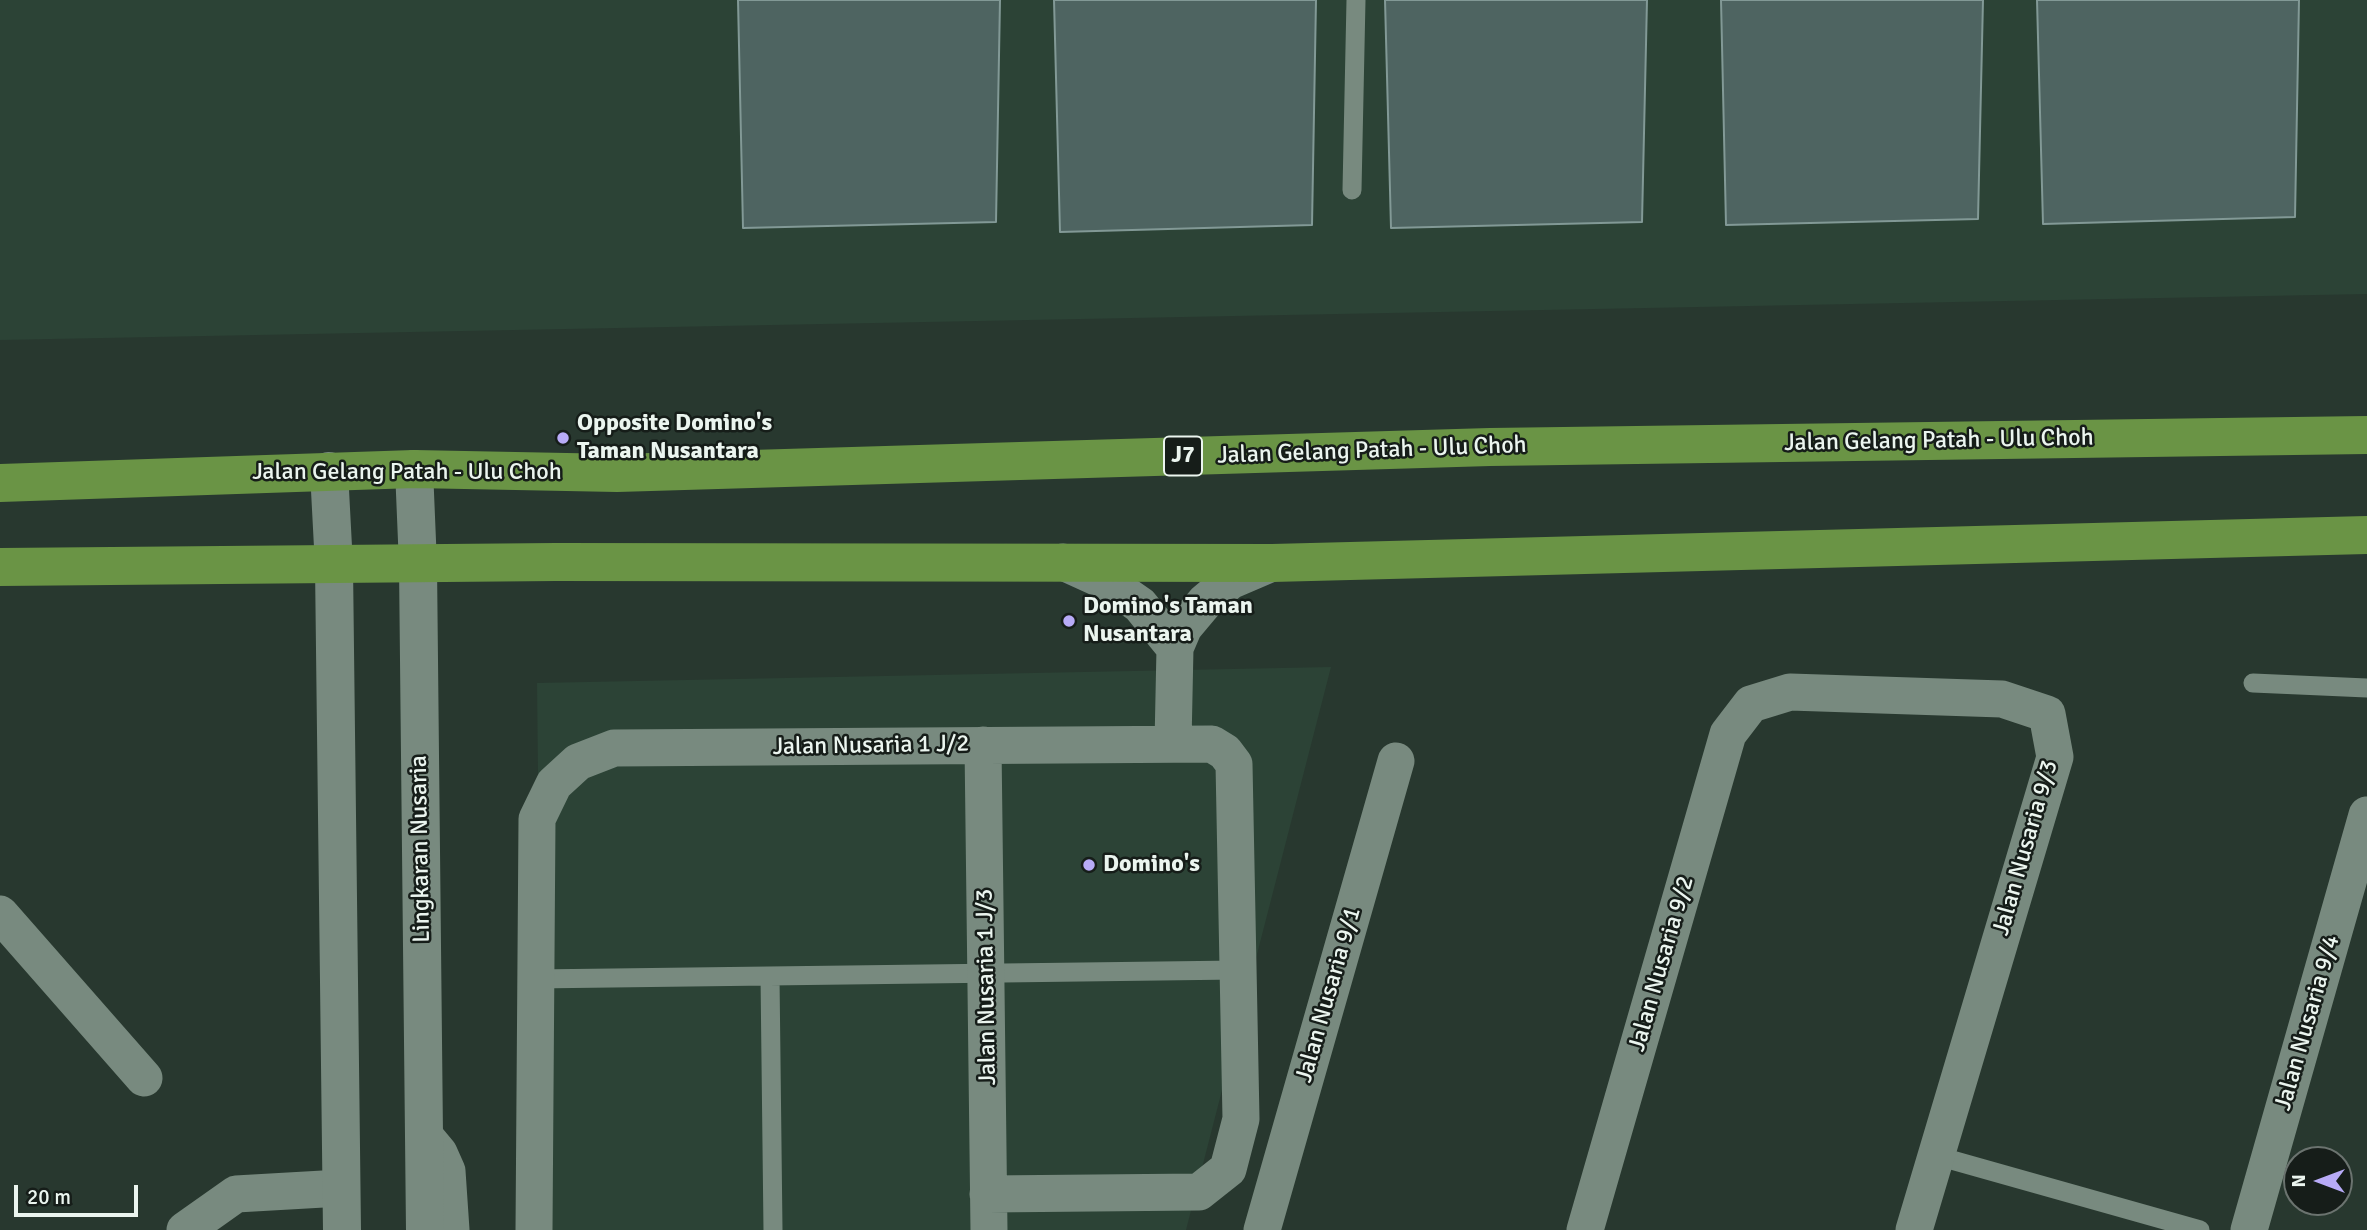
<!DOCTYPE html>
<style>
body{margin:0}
#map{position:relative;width:2367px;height:1230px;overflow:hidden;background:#28382f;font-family:Signika,sans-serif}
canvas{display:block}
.north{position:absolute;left:2283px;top:1146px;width:70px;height:70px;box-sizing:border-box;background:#161d19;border:2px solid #6b736f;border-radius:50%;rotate:270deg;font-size:19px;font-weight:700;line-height:28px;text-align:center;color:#ebf5ef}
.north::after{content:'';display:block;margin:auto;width:24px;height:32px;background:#b8abf7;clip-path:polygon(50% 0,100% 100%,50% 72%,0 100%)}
.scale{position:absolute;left:14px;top:1185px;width:124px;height:32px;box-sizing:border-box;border:4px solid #ebf5ef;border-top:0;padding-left:9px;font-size:21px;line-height:24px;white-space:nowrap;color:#ebf5ef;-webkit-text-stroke:5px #161d19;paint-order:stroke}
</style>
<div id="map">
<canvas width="2367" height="1230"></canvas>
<div class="north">N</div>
<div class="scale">20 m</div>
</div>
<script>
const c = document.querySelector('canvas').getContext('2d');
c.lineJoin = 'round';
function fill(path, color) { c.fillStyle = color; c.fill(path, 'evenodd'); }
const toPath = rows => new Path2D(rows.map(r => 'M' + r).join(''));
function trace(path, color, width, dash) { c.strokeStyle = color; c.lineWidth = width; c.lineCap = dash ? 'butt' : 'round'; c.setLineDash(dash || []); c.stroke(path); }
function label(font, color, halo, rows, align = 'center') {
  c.font = font + ' Signika,sans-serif'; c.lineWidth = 5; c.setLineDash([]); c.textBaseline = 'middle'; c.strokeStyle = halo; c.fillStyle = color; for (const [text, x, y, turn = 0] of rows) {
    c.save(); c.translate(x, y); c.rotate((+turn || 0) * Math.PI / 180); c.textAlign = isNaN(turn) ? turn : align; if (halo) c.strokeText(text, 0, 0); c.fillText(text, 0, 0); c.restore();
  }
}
const built = toPath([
 [0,0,2367,0,2367,294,0,340],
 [1331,667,1186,1230,543,1230,537,683]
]);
const building = toPath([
 [738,0,1000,0,996,222,743,228,738,0],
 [1054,0,1316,0,1312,225,1060,232,1054,0],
 [1385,0,1647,0,1642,222,1391,228,1385,0],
 [1721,0,1983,0,1978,219,1726,225,1721,0],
 [2037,0,2299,0,2295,217,2043,224,2037,0]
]);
const service = toPath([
 [1352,190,1356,0],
 [2253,683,2367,688],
 [770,976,773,1230],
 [534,979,1238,970],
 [1934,1155,2200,1230]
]);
const minor = toPath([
 [1063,562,1107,582,1140,605,1175,648],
 [1173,743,1175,648,1184,627,1205,602,1230,581,1272,563],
 [983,745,989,1230],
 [0,914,144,1078],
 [424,1135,439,1153,447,1171,451,1230],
 [185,1230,236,1194,341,1188],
 [534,1230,537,819,554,784,578,762,614,748,1212,744,1225,752,1234,764,1241,1119,1228,1169,1199,1192,988,1194],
 [1262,1230,1396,761],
 [1585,1230,1728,734,1751,704,1790,692,2002,699,2047,714,2055,757,1914,1230],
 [2249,1230,2367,815]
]);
const secondary = toPath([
 [414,469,418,565,425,1230],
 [329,471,334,566,342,1230]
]);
const primary = toPath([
 [0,483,414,469,617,473,1490,447,2367,435],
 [0,567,556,562,1272,563,2367,535]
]);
const markers = [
 [563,438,7,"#b8abf7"],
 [1069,621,7,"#b8abf7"],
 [1089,865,7,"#b8abf7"]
];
const shields = [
 [1183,456,38]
];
const shieldNames = [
 ["J7",1183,456]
];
const poiNames = [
 ["Opposite Domino's",577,424],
 ["Taman Nusantara",577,452],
 ["Domino's Taman",1083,607],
 ["Nusantara",1083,635],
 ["Domino's",1103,865]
];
const streetNames = [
 ["Jalan Gelang Patah - Ulu Choh",1939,441,-1],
 ["Jalan Gelang Patah - Ulu Choh",1372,451,-2],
 ["Jalan Gelang Patah - Ulu Choh",407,473],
 ["Jalan Nusaria 1 J/2",871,746,-1],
 ["Jalan Nusaria 9/3",2026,848,-74],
 ["Lingkaran Nusaria",421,849,-91],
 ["Jalan Nusaria 9/2",1662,964,-74],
 ["Jalan Nusaria 1 J/3",987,987,-91],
 ["Jalan Nusaria 9/1",1329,995,-74],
 ["Jalan Nusaria 9/4",2308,1023,-74]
];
fill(built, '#2c4336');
fill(building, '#4e6461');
trace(building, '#829996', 2);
trace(service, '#788a7f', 19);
trace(minor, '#788a7f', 37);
trace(secondary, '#788a7f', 38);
trace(primary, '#6a9445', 38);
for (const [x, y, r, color] of markers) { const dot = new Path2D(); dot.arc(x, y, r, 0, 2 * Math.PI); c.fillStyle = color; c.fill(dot); trace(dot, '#161d19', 2.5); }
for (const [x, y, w] of shields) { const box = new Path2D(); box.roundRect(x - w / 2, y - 19.5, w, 39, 5); c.fillStyle = '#161d19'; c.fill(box); trace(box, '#ebf5ef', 2); }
label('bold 23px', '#ebf5ef', null, shieldNames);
label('bold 24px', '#ebf5ef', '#161d19', poiNames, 'left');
label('24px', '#ebf5ef', '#161d19', streetNames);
</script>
